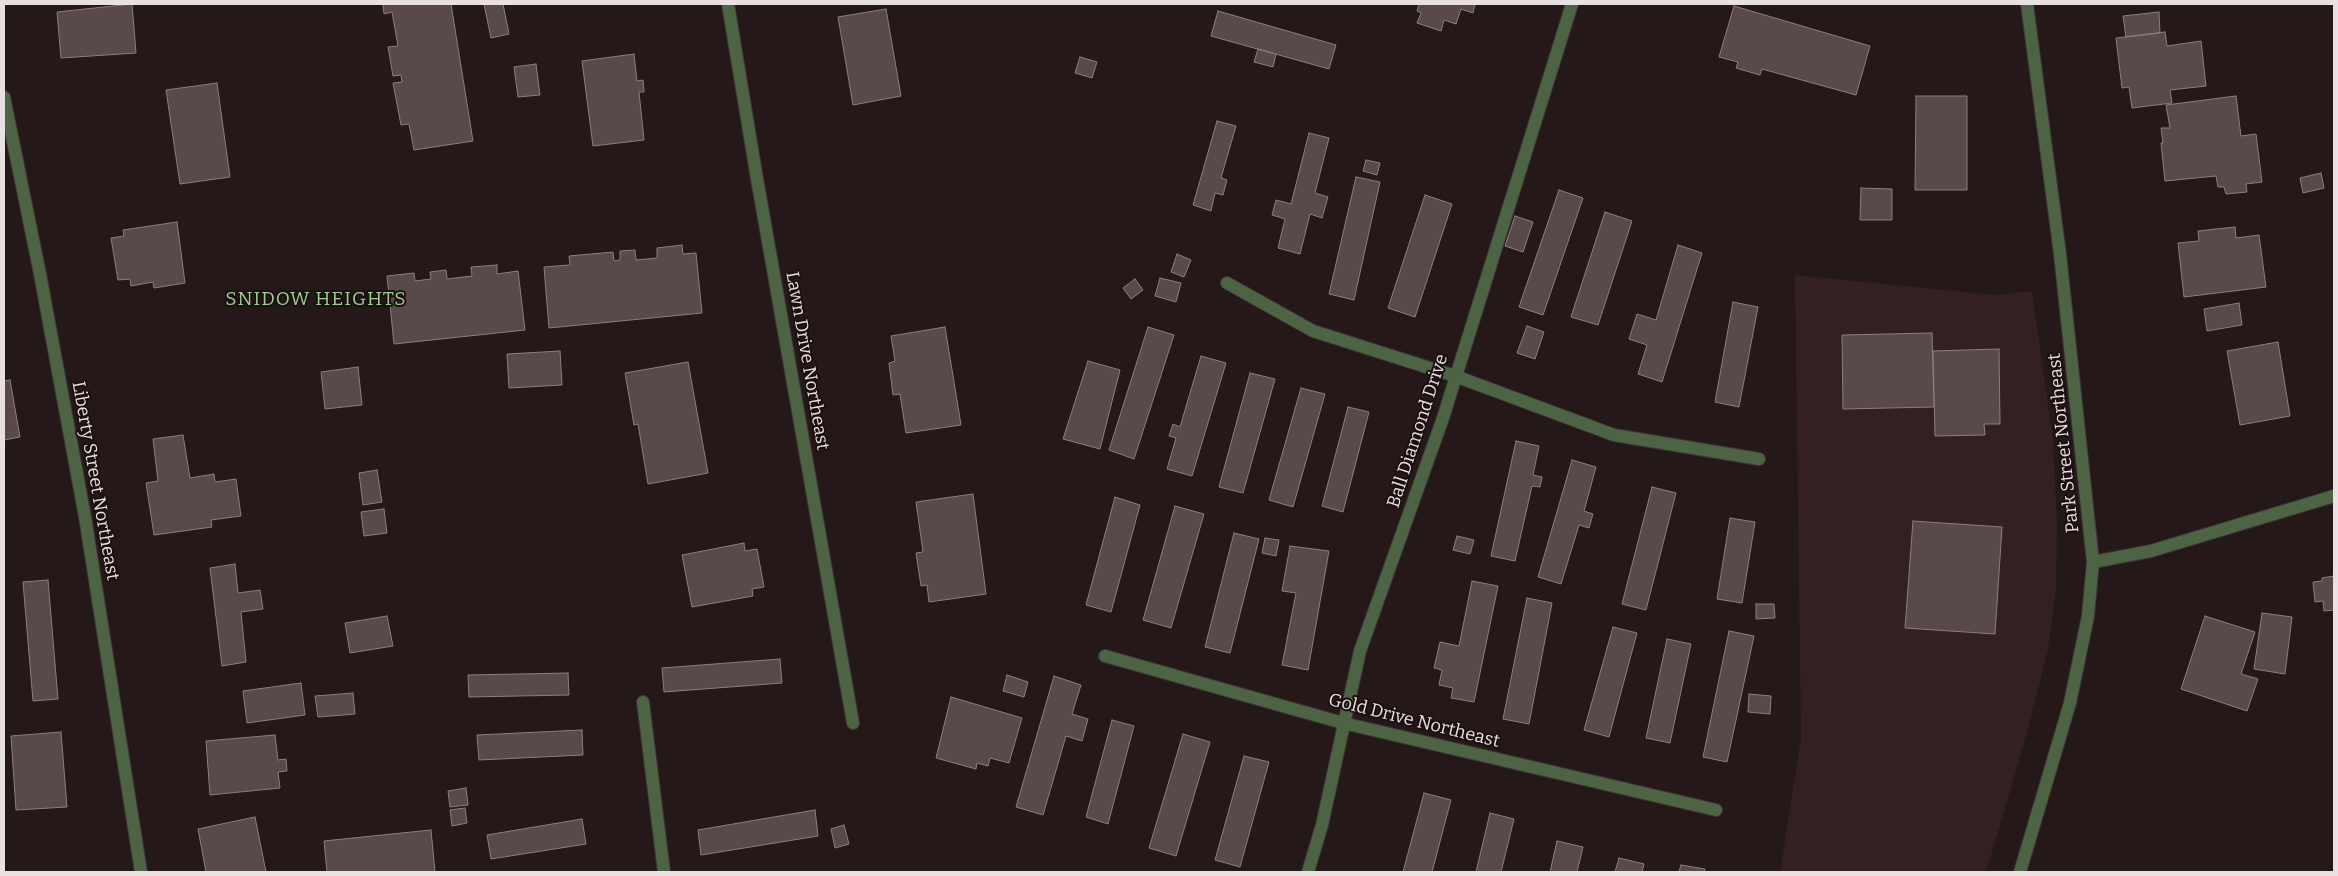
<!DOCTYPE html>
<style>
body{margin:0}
#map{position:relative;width:2338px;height:876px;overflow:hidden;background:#241819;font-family:Bitter,serif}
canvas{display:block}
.frame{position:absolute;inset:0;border:5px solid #e9e0e1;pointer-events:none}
</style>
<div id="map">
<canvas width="2338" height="876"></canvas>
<div class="frame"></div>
</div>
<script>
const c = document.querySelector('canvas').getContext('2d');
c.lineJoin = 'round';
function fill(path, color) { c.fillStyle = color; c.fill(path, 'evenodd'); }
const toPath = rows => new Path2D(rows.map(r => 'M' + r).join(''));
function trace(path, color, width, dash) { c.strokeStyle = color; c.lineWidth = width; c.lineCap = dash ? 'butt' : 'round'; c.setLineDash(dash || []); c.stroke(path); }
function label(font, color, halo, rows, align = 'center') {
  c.font = font + ' Bitter,serif'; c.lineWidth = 4; c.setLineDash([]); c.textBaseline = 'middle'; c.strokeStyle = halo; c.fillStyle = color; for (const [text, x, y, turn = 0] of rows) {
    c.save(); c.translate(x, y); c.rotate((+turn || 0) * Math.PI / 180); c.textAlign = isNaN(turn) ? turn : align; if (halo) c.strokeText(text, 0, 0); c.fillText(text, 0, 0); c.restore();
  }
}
const built = toPath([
 [1795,275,1995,295,2032,291,2053,440,2057,523,2056,590,2048,649,2025,740,1986,872,1780,872,1801,738]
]);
const building = toPath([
 [132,4,136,53,61,58,57,12,132,4],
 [383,4,451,4,473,141,414,150,409,124,401,125,393,83,402,82,401,75,393,76,388,47,398,46,392,12,384,14,383,4],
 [484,4,503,4,509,34,491,38,484,4],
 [1419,4,1475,4,1473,13,1461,9,1456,24,1444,20,1441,31,1417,23,1421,13,1417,11,1419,4],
 [1734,6,1870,46,1856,95,1762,69,1760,75,1736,68,1738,62,1719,57,1734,6],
 [886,9,901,96,853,105,838,17,886,9],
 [1218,11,1336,45,1329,69,1211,36,1218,11],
 [2159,12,2160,33,2126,37,2123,16,2159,12],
 [2165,32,2167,46,2201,41,2206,86,2170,90,2172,103,2132,108,2129,87,2122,88,2116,38,2165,32],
 [1258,49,1276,54,1273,67,1254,62,1258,49],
 [634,54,637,81,643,80,644,92,639,92,644,140,593,146,582,61,634,54],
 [1080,57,1097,62,1092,78,1075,73,1080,57],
 [536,64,540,95,518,97,514,67,536,64],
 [217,83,230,177,180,184,166,90,217,83],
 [1916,96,1967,96,1967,190,1915,190,1916,96],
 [2236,96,2241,136,2256,134,2262,182,2246,184,2247,192,2226,194,2224,187,2218,187,2216,176,2165,181,2161,143,2163,143,2161,128,2170,128,2166,105,2236,96],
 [1217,121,1236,126,1221,178,1227,180,1223,195,1215,193,1211,211,1193,205,1217,121],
 [1309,133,1329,138,1315,193,1328,197,1322,218,1310,214,1300,254,1278,248,1285,219,1272,215,1276,200,1291,204,1309,133],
 [1366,160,1380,163,1377,175,1363,171,1366,160],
 [2321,173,2324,188,2303,193,2300,178,2321,173],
 [1356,177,1380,182,1354,300,1329,294,1356,177],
 [1861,188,1892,189,1892,220,1860,220,1861,188],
 [1559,190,1583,198,1543,315,1519,307,1559,190],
 [1425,195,1452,204,1415,317,1388,308,1425,195],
 [1605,212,1632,221,1598,325,1571,317,1605,212],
 [1515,216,1533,222,1523,252,1505,246,1515,216],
 [177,222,185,283,154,288,153,282,131,286,130,279,118,280,111,238,124,236,123,230,177,222],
 [2235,227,2236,238,2259,235,2266,287,2184,297,2178,243,2199,241,2198,231,2235,227],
 [682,245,683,254,696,253,702,313,549,328,544,267,570,265,569,256,613,252,614,261,620,260,620,251,635,250,636,260,657,258,657,248,682,245],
 [1678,245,1702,253,1662,382,1638,374,1647,345,1629,339,1637,314,1656,320,1678,245],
 [1177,254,1191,260,1184,277,1171,272,1177,254],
 [497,265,497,274,518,271,525,330,394,344,387,276,414,273,415,281,431,279,430,272,446,270,447,279,472,276,471,267,497,265],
 [1160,278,1181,283,1176,302,1155,296,1160,278],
 [1135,279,1143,290,1131,299,1123,288,1135,279],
 [1733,302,1758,307,1739,407,1715,402,1733,302],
 [2239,303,2242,325,2207,331,2204,309,2239,303],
 [1527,326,1544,332,1535,359,1517,353,1527,326],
 [945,327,961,425,906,433,900,394,893,395,889,363,895,361,891,336,945,327],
 [1148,327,1174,335,1134,459,1109,450,1148,327],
 [1932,333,1934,407,1843,409,1842,335,1932,333],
 [2278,342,2290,416,2240,425,2227,351,2278,342],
 [1999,349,2000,424,1984,424,1985,435,1935,436,1933,351,1999,349],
 [560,351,562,385,509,388,507,354,560,351],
 [1201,356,1226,363,1192,476,1167,469,1176,438,1169,436,1173,424,1180,427,1201,356],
 [1088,361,1120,370,1100,449,1063,439,1088,361],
 [688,362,708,473,648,484,638,424,634,425,625,373,688,362],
 [358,367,362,405,325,409,321,372,358,367],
 [1250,373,1275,379,1243,493,1219,487,1250,373],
 [10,380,20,437,4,440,4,381,10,380],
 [1301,388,1325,394,1293,507,1269,500,1301,388],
 [1348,407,1369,412,1343,512,1322,506,1348,407],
 [183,435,190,478,214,474,215,482,236,479,241,516,211,520,212,527,154,535,146,483,158,481,153,439,183,435],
 [1516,441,1539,446,1533,475,1542,477,1540,487,1532,486,1515,561,1491,556,1516,441],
 [1572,460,1596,467,1584,511,1593,514,1589,528,1579,525,1561,584,1538,577,1572,460],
 [377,470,382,502,363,505,359,473,377,470],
 [1652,487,1676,493,1646,610,1622,604,1652,487],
 [973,494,986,594,929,602,927,585,921,586,916,553,923,552,916,502,973,494],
 [1115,497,1140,505,1111,612,1086,605,1115,497],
 [1175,506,1204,514,1171,628,1143,620,1175,506],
 [384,509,387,533,364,536,361,512,384,509],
 [1730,518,1755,522,1742,603,1717,599,1730,518],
 [1913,521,2002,527,1995,634,1905,628,1913,521],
 [1234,533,1259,539,1230,653,1205,647,1234,533],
 [1457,536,1474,540,1470,554,1453,550,1457,536],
 [1265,538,1279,540,1276,556,1262,553,1265,538],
 [744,543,745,551,757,549,764,587,752,589,753,596,692,607,682,555,744,543],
 [1290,546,1329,551,1308,670,1282,665,1296,593,1282,591,1290,546],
 [2334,563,2334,612,2334,610,2324,611,2323,601,2315,602,2313,582,2322,581,2322,578,2334,576,2334,563],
 [235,564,238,593,260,590,263,609,241,612,246,662,222,666,210,568,235,564],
 [48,580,58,699,33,701,23,582,48,580],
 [1472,581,1498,586,1474,702,1451,698,1453,688,1439,685,1442,670,1434,668,1440,642,1459,646,1472,581],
 [1527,598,1552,603,1529,724,1503,719,1527,598],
 [1756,604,1774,604,1775,618,1756,619,1756,604],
 [2262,613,2292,617,2285,674,2254,669,2262,613],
 [387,616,393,646,350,653,345,623,387,616],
 [2205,616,2255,632,2241,674,2258,679,2247,711,2181,689,2205,616],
 [1613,627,1637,633,1609,737,1584,730,1613,627],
 [1729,631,1754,636,1727,762,1703,757,1729,631],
 [1667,639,1691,644,1670,743,1646,738,1667,639],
 [780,659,782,683,664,692,662,668,780,659],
 [568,673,569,695,469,697,468,675,568,673],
 [1007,675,1028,682,1024,697,1003,691,1007,675],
 [1054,676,1081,685,1072,714,1088,719,1082,741,1066,736,1043,815,1016,807,1054,676],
 [301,683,305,715,247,723,243,691,301,683],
 [353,693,355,714,318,717,315,696,353,693],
 [1749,694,1771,696,1770,714,1748,712,1749,694],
 [951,697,1022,718,1009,763,990,758,988,766,977,763,976,769,936,758,951,697],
 [1112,720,1134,726,1108,824,1086,817,1112,720],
 [582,730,583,755,479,760,477,735,582,730],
 [61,732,67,807,16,810,11,736,61,732],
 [1183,734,1210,742,1176,856,1149,848,1183,734],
 [275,735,278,760,286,759,287,771,278,772,280,788,210,795,206,741,275,735],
 [1244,756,1269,762,1240,867,1215,860,1244,756],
 [466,788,468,805,450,807,448,791,466,788],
 [1424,793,1451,800,1432,872,1403,872,1424,793],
 [465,808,467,823,452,826,450,810,465,808],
 [815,810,818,836,701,855,698,830,815,810],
 [1490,813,1514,819,1501,872,1476,872,1490,813],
 [255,817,266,872,206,872,198,829,255,817],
 [582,819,586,844,491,859,487,835,582,819],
 [844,825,849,844,835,848,831,829,844,825],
 [431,830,435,872,327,872,324,841,431,830],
 [1557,841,1583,847,1577,872,1550,872,1557,841],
 [1619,858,1644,864,1642,872,1615,872,1619,858],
 [1681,865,1705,869,1704,872,1679,872,1681,865]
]);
const minor = toPath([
 [728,4,756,173,853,723],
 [4,97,40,274,85,517,141,872],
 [1227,283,1313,331,1455,376,1614,435,1759,459],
 [2093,562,2151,551,2334,496],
 [1105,656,1343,723,1716,810],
 [643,702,664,872],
 [1308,872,1322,825,1360,651,1443,418,1572,4],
 [2020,872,2070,703,2088,616,2093,562,2060,254,2027,4]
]);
const streetNames = [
 ["Lawn Drive Northeast",807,361,80],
 ["Ball Diamond Drive",1418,431,-72],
 ["Park Street Northeast",2064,443,-96],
 ["Liberty Street Northeast",95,481,80],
 ["Gold Drive Northeast",1414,721,14]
];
const neighbourhoodNames = [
 ["SNIDOW HEIGHTS",316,300]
];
fill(built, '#332022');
fill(building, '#584a4a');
trace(building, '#8e7e7f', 1);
trace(minor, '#403435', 14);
trace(minor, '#4c6344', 12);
label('18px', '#e9e0e1', '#1b0f10', streetNames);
c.letterSpacing = '1px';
label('19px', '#9fcf90', '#1b0f10', neighbourhoodNames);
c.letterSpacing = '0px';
</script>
